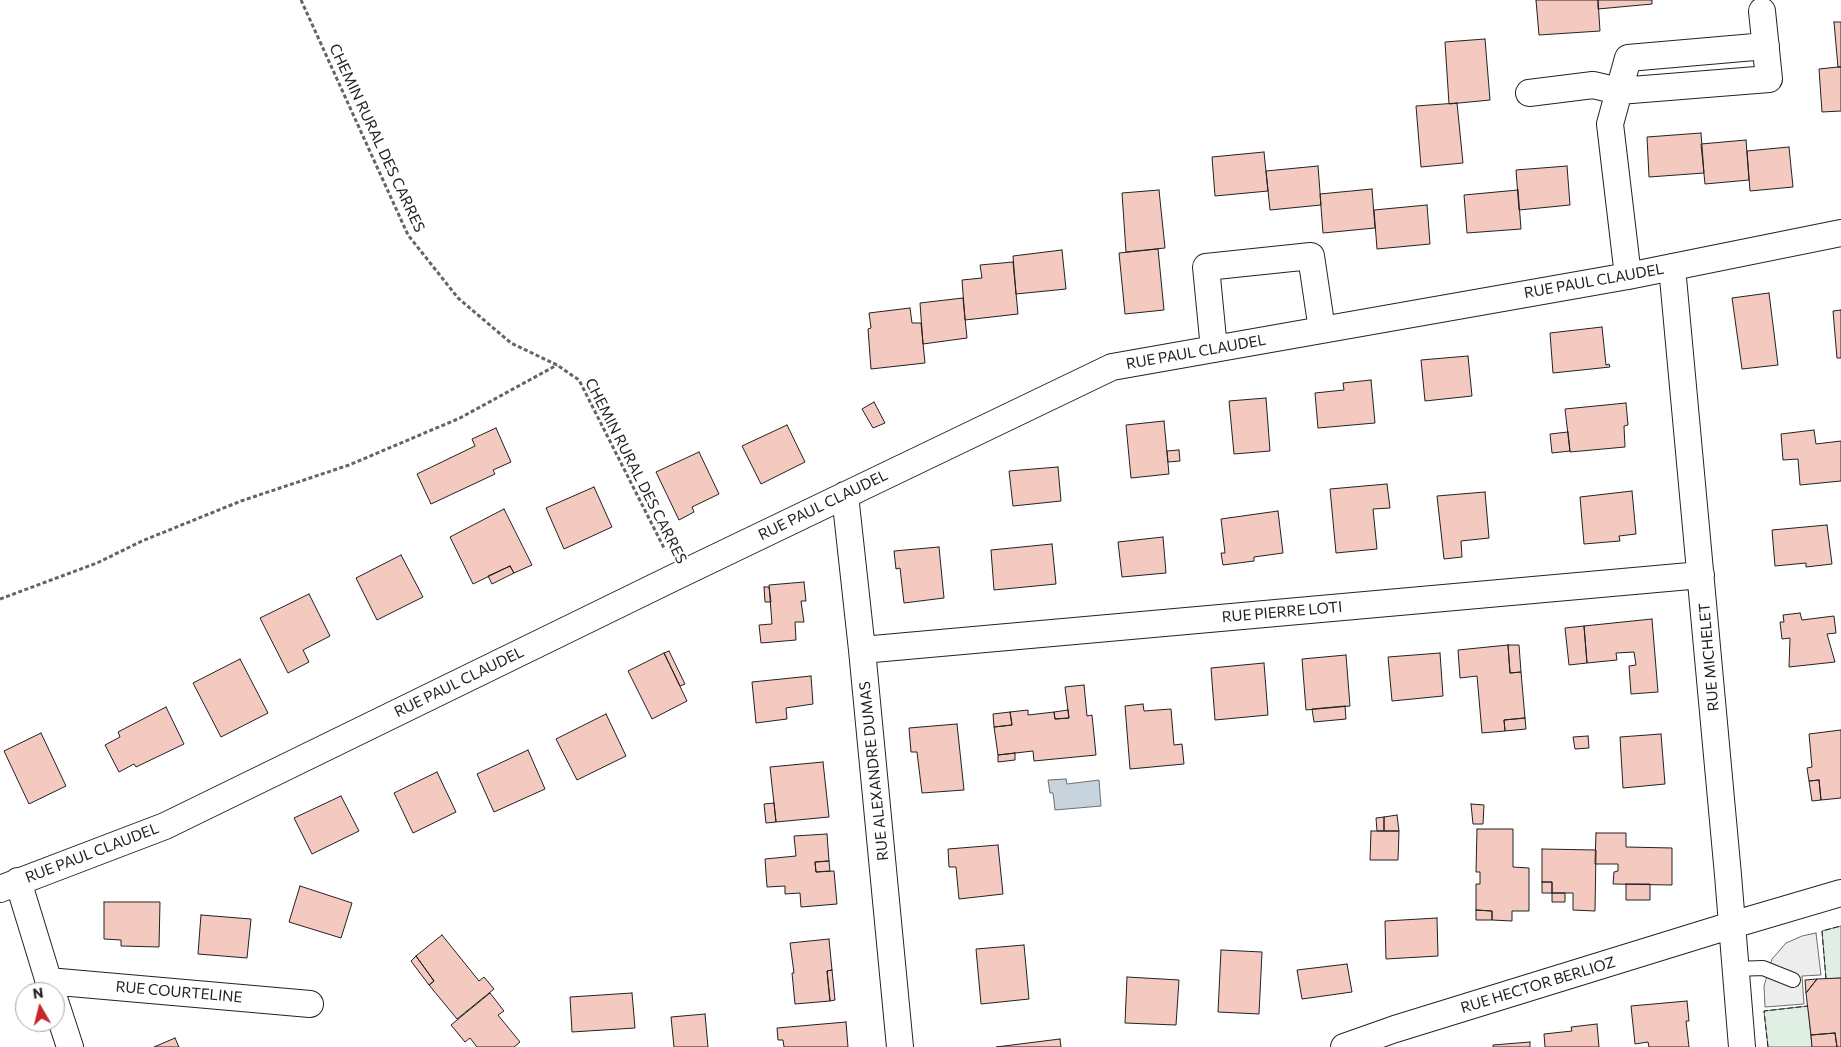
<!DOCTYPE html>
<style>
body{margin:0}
#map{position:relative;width:1841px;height:1047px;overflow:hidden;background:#fff;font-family:Commissioner,sans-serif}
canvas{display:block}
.north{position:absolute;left:15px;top:982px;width:50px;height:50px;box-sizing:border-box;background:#fff;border:1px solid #a7a7a7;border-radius:50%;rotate:352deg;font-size:14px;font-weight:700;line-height:20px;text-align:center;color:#222}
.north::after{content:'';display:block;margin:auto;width:18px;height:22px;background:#c62828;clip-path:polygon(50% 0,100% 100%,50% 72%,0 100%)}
</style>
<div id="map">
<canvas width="1841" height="1047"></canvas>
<div class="north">N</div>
</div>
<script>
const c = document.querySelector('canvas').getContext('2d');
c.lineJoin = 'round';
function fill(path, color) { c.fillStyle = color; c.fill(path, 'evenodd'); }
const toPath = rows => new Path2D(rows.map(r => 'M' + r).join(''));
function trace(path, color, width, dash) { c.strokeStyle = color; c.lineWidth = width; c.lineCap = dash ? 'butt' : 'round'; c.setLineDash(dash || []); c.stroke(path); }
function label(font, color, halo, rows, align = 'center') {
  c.font = font + ' Commissioner,sans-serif'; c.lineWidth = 4; c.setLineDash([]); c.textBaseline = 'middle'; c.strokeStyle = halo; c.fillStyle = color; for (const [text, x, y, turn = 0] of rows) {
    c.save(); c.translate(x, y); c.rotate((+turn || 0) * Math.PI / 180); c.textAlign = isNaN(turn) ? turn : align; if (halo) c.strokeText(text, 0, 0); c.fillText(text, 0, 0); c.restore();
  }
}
const green = toPath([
 [1841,926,1841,978,1826,979,1822,931,1841,926],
 [1808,1006,1812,1047,1768,1047,1764,1011,1808,1006]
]);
const parking = toPath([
 [1816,933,1821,975,1802,976,1804,1004,1765,1007,1764,986,1772,959,1786,943,1802,936,1816,933]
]);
const water = toPath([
 [1066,779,1067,784,1099,780,1101,806,1055,810,1053,793,1050,793,1048,780,1066,779]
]);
const building = toPath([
 [1536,0,1598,0,1600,31,1539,35,1536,0],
 [1598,0,1652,0,1652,4,1598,9,1598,0],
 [1834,22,1841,22,1841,67,1838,67,1834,22],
 [1485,39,1490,100,1449,104,1445,42,1485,39],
 [1838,67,1841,67,1841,111,1822,112,1819,69,1838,67],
 [1457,103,1463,163,1421,167,1416,106,1457,103],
 [1701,133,1704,173,1649,177,1647,137,1701,133],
 [1746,140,1749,180,1705,184,1701,144,1746,140],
 [1789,147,1793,187,1750,191,1747,151,1789,147],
 [1264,152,1268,191,1215,196,1212,157,1264,152],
 [1318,166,1321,205,1270,210,1266,171,1318,166],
 [1567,166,1570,205,1519,210,1516,170,1567,166],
 [1372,189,1375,228,1323,233,1320,194,1372,189],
 [1159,190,1165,248,1126,252,1122,193,1159,190],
 [1518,190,1521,229,1467,233,1464,195,1518,190],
 [1427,205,1430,244,1377,249,1374,210,1427,205],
 [1158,249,1164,310,1125,314,1119,253,1158,249],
 [1062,250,1066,289,1016,294,1013,256,1062,250],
 [1013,262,1018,314,965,320,962,280,982,278,980,265,1013,262],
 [1769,293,1778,365,1742,369,1732,298,1769,293],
 [963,298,967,338,923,344,920,303,963,298],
 [910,308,912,323,921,323,925,363,871,369,868,329,871,328,869,313,910,308],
 [1841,310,1841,358,1837,358,1833,311,1841,310],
 [1602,327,1606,365,1609,364,1610,367,1553,373,1550,333,1602,327],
 [1468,356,1472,396,1425,401,1421,360,1468,356],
 [1371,380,1375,423,1318,428,1315,393,1344,390,1343,383,1371,380],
 [1266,398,1270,451,1234,454,1229,401,1266,398],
 [874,402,885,423,873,428,862,409,874,402],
 [1626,403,1628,425,1624,426,1625,447,1570,452,1565,409,1626,403],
 [1164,421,1169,474,1131,478,1126,425,1164,421],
 [787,425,805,462,761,484,742,446,787,425],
 [496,428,511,462,493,470,495,474,431,504,417,474,475,446,472,439,496,428],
 [1814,430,1816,444,1841,441,1841,481,1800,485,1798,459,1783,460,1781,434,1814,430],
 [1568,432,1570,451,1552,453,1550,434,1568,432],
 [1179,450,1180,461,1168,462,1167,451,1179,450],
 [699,452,719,494,692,507,694,512,679,520,656,472,699,452],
 [1058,467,1061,501,1013,506,1009,471,1058,467],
 [1387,484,1390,508,1373,509,1377,549,1336,553,1330,489,1387,484],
 [594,487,612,527,564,549,546,508,594,487],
 [1632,491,1636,534,1619,536,1620,541,1584,544,1580,497,1632,491],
 [1485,492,1489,538,1461,541,1462,557,1444,559,1437,496,1485,492],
 [504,509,532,565,514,573,510,566,473,584,450,537,504,509],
 [1278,511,1283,553,1254,557,1254,561,1223,565,1221,553,1225,553,1221,519,1278,511],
 [1827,525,1832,564,1806,567,1806,563,1775,566,1772,530,1827,525],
 [1163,537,1166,573,1122,577,1118,542,1163,537],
 [1052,544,1056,584,994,590,991,550,1052,544],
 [939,547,944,598,904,603,900,568,896,569,894,551,939,547],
 [401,555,423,597,377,620,356,578,401,555],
 [510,566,514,573,492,584,488,576,510,566],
 [804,582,806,601,801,601,804,622,795,622,796,640,761,643,759,625,772,624,769,585,804,582],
 [764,587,769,587,771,602,765,602,764,587],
 [309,594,330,636,303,650,309,662,288,673,260,618,309,594],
 [1800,613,1802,620,1834,616,1836,633,1827,634,1835,662,1789,667,1790,638,1782,639,1780,622,1784,622,1783,615,1800,613],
 [1652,619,1658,692,1631,694,1629,666,1636,665,1634,652,1616,653,1617,660,1587,663,1584,626,1652,619],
 [1584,626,1587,663,1569,665,1565,628,1584,626],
 [1508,645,1519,645,1521,672,1510,673,1508,645],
 [1508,645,1510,673,1521,672,1525,718,1504,720,1505,731,1482,733,1477,676,1460,678,1458,650,1508,645],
 [669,651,685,684,680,686,664,653,669,651],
 [664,653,687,701,652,719,628,671,664,653],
 [1440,653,1443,696,1392,701,1388,657,1440,653],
 [1346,655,1350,706,1306,710,1302,659,1346,655],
 [240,659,268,713,221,737,193,683,240,659],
 [1264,663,1268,715,1215,720,1211,668,1264,663],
 [811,676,813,704,786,708,787,719,756,723,752,682,811,676],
 [1084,685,1087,716,1092,715,1096,755,1034,761,1033,751,998,755,994,727,1012,725,1010,712,1028,710,1028,715,1054,712,1055,719,1069,718,1065,687,1084,685],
 [1143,704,1144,711,1171,709,1174,745,1182,744,1184,764,1130,769,1125,706,1143,704],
 [1345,706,1346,719,1314,722,1312,709,1345,706],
 [166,707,184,744,136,767,134,764,119,772,105,745,120,737,118,732,166,707],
 [1068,710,1069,718,1055,719,1054,712,1068,710],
 [1010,712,1012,725,994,727,993,714,1010,712],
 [606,714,626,756,577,780,556,739,606,714],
 [1525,718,1526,729,1505,731,1504,720,1525,718],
 [957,724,964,790,922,793,917,752,911,752,909,728,957,724],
 [1841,730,1841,798,1821,800,1819,780,1809,781,1807,768,1812,767,1809,734,1841,730],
 [41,733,66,786,29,804,4,751,41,733],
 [1661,734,1665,784,1623,788,1620,737,1661,734],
 [1588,736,1589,748,1575,749,1573,737,1588,736],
 [528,750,545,789,494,812,477,774,528,750],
 [1015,753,1015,760,998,762,998,755,1015,753],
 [823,762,829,817,776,822,770,767,823,762],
 [437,772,456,812,413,833,394,793,437,772],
 [1819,780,1821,800,1812,801,1809,781,1819,780],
 [341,796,359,831,312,854,294,818,341,796],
 [774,803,776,822,766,823,764,804,774,803],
 [1471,804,1484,805,1483,824,1473,824,1471,804],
 [1397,815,1399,831,1384,831,1384,817,1397,815],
 [1384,817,1384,831,1377,831,1376,818,1384,817],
 [1477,829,1513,829,1513,867,1529,868,1529,911,1512,911,1512,921,1492,920,1492,911,1476,910,1476,884,1480,884,1480,872,1476,872,1477,829],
 [1371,831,1399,831,1398,860,1370,860,1371,831],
 [1596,833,1626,833,1626,847,1672,848,1672,885,1613,884,1614,872,1618,871,1618,864,1595,864,1596,833],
 [827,834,829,861,815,862,816,872,834,871,837,904,801,907,800,893,785,894,785,886,767,887,765,859,796,856,794,836,827,834],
 [998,845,1003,894,959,899,956,867,949,867,948,849,998,845],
 [1542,849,1596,850,1595,911,1573,910,1573,893,1552,893,1552,882,1542,882,1542,849],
 [829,861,830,871,816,872,815,862,829,861],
 [1542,882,1552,882,1552,893,1542,893,1542,882],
 [1626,884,1650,884,1650,900,1626,900,1626,884],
 [300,886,352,903,341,938,289,922,300,886],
 [1552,893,1565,893,1565,902,1552,902,1552,893],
 [104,902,160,902,159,947,121,946,121,940,104,939,104,902],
 [1476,910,1492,911,1492,920,1476,920,1476,910],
 [201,915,251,919,247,958,198,954,201,915],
 [1437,918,1438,956,1386,959,1385,921,1437,918],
 [442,935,479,981,484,977,494,989,457,1019,429,985,434,981,416,956,442,935],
 [829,939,832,970,827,971,830,1001,795,1004,792,973,794,973,790,943,829,939],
 [1024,945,1029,999,981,1004,976,949,1024,945],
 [1221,950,1262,952,1259,1014,1218,1012,1221,950],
 [416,956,434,981,429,985,411,961,416,956],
 [1347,964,1352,992,1302,999,1297,970,1347,964],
 [832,970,835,1000,830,1001,827,971,832,970],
 [1127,977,1179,980,1176,1025,1125,1023,1127,977],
 [1841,978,1841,1047,1837,1047,1835,1033,1811,1035,1806,993,1817,979,1841,978],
 [1817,979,1806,993,1805,980,1817,979],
 [490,993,504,1011,498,1015,520,1042,514,1047,477,1047,470,1038,465,1042,451,1025,490,993],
 [632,993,635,1028,572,1032,570,997,632,993],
 [1687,1001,1689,1021,1686,1021,1689,1047,1649,1047,1648,1042,1635,1044,1631,1006,1687,1001],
 [705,1014,708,1047,674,1047,671,1017,705,1014],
 [846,1022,848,1047,784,1047,783,1040,778,1040,777,1028,846,1022],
 [1597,1024,1599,1047,1545,1047,1544,1034,1572,1031,1571,1027,1597,1024],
 [1835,1033,1837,1047,1812,1047,1811,1035,1835,1033],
 [175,1038,179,1047,154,1047,175,1038],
 [1060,1039,1061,1047,996,1047,1060,1039],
 [1530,1042,1530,1047,1493,1047,1493,1045,1530,1042]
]);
const path = toPath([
 [301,0,408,235,458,298,511,343,557,365,579,380,665,550],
 [0,599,97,563,142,541,241,501,349,465,460,418,557,365]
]);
const lane = toPath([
 [1735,969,1763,968,1793,980]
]);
const street = toPath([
 [1529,93,1593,85,1619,91,1628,58,1766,46],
 [1672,267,1728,875,1742,1047],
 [1628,276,1610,124,1619,91,1769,79,1762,11],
 [1214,349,1206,267,1311,256,1322,330],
 [845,495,862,650,900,1047],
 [862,650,1701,575],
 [18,881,52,992],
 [0,889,165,826,677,576,1112,367,1628,276,1841,233],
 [48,981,310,1004],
 [55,1001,70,1047],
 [1344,1047,1395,1029,1732,925,1841,893]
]);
const fence = toPath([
 [1826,979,1822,931,1841,926],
 [1768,1047,1764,1011,1808,1006]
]);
const streetNames = [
 ["CHEMIN RURAL DES CARRES",377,138,65],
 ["RUE PAUL CLAUDEL",1594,281,-10],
 ["RUE PAUL CLAUDEL",1196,352,-10],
 ["CHEMIN RURAL DES CARRES",636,471,63],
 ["RUE PAUL CLAUDEL",823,505,-26],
 ["RUE PIERRE LOTI",1282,612,-5],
 ["RUE MICHELET",1709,657,-95],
 ["RUE PAUL CLAUDEL",459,682,-26],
 ["RUE ALEXANDRE DUMAS",874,771,-96],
 ["RUE PAUL CLAUDEL",92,853,-21],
 ["RUE HECTOR BERLIOZ",1538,985,-17],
 ["RUE COURTELINE",179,992,5]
];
fill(green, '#e0efe3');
trace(green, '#6f6f6f', 1);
fill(parking, '#ededed');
trace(parking, '#6f6f6f', 1);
fill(water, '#c7d3dd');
trace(water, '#6f6f6f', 1);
fill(building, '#f3c9c0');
trace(building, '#222', 1);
trace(lane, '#222', 16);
trace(street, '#222', 28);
trace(path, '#646464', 3, [4, 2.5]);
trace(lane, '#fff', 14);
trace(street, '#fff', 26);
trace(fence, '#222', 1, [6, 2.5]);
label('15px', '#222', '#fff', streetNames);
</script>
